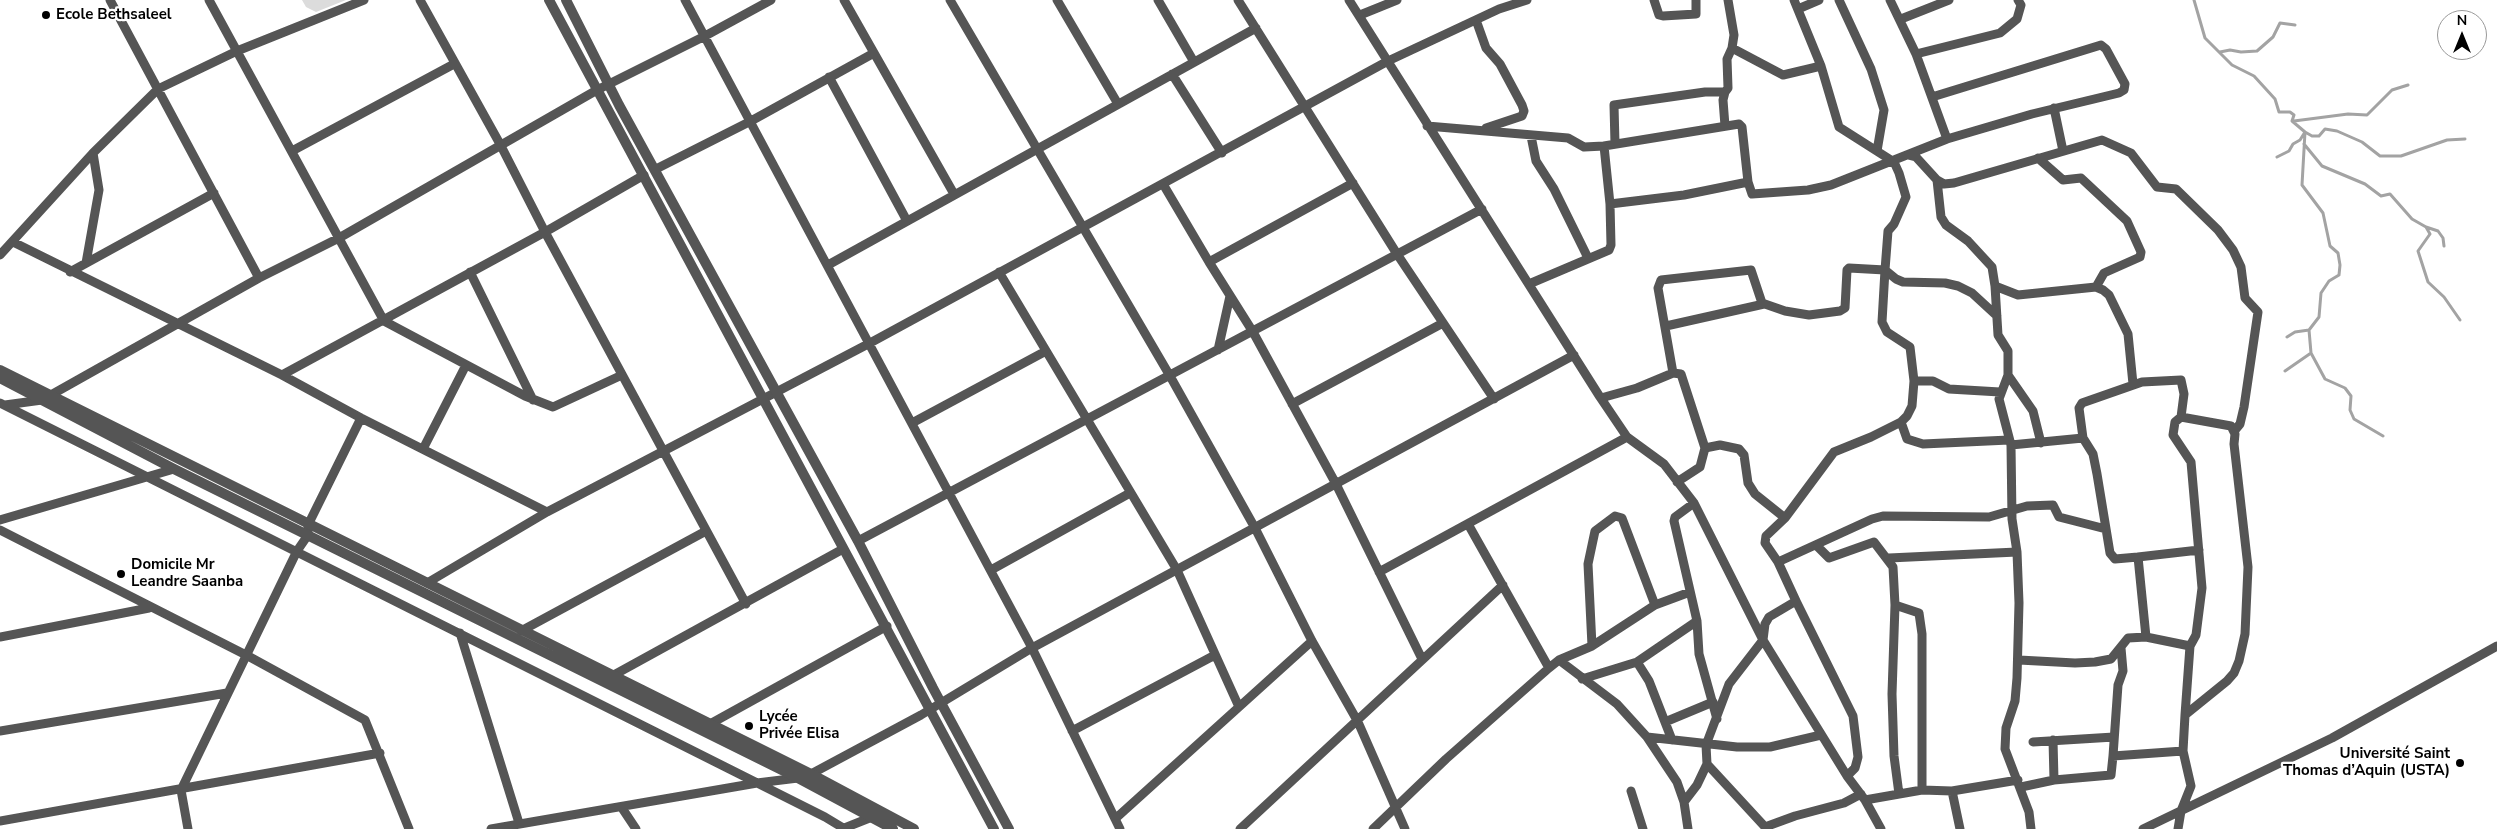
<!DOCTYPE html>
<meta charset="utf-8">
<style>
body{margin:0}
#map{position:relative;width:2497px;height:829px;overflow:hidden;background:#fff;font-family:"Nunito Sans",sans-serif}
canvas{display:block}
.north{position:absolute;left:2437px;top:10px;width:50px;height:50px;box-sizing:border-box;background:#fff;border:1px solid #999;border-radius:50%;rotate:0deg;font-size:14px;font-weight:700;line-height:20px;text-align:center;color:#000}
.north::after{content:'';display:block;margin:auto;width:18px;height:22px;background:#000;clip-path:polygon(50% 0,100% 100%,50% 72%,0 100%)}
</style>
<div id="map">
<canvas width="2497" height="829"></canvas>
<div class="north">N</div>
</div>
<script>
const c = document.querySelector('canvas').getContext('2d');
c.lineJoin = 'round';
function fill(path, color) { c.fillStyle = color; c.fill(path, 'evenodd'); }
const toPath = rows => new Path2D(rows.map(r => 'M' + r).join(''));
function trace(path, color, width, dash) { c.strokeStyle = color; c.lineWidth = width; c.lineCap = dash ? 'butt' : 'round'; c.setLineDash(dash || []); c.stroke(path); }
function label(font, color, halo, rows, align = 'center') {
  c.font = font + ' "Nunito Sans",sans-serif'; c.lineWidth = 4.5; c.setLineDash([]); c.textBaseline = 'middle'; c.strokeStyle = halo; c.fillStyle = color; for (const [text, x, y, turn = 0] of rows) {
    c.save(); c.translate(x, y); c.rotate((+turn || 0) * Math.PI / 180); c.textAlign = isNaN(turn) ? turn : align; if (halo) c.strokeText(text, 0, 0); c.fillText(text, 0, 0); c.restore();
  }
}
const green = toPath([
 [302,0,346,0,316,12,306,7]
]);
const stream = toPath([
 [2194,0,2205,38,2232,65,2254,76,2275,99,2279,112,2290,112,2294,115,2292,121,2305,132,2302,185,2323,213,2330,246,2338,253,2340,265,2339,275,2329,281,2321,293,2319,317,2309,330,2311,353,2325,379,2345,388,2351,396,2350,410,2354,419,2383,436],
 [2220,52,2230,50,2241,52,2257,51,2273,37,2280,23,2295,25],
 [2294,121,2348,114,2367,115,2392,90,2408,85],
 [2304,144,2322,166,2365,184,2381,196,2390,194,2412,219,2426,227,2430,234,2418,251,2428,282,2444,297,2460,320],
 [2277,157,2289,151,2293,144,2300,140,2305,132,2312,136,2319,136,2325,129,2337,131,2362,142,2380,156,2401,156,2447,140,2465,139],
 [2426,227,2438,231,2443,238,2444,246],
 [2287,337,2295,332,2309,330],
 [2285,371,2311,353]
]);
const minor = toPath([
 [110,0,259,278],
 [209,0,384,321,525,396,553,407,622,375],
 [420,0,500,144,545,232,746,604],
 [685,0,1032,648,1120,829],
 [844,0,954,194],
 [950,0,1170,376,1255,528,1312,641,1358,722,1405,829],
 [1057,0,1118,104],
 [1158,0,1194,62],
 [1238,0,1397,254,1494,399],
 [1349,0,1600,397,1627,437,1664,464,1694,503,1763,640,1847,776,1865,800,1881,829],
 [1654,0,1659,15,1663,16,1696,14,1696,0],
 [1794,0,1821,66,1839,127,1894,162,1899,173,1906,197,1894,224,1888,231,1885,270,1896,279,1903,282,1945,283,1958,286,1972,293,1997,316],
 [1839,0,1871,69,1884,110,1877,151],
 [1890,0,1916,54,1947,139],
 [1798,9,1819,0],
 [1360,15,1397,0],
 [1901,19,1949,0],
 [1476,20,1486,48,1500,64,1522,105,1524,111,1522,116,1486,128],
 [1732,48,1783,75,1821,66],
 [1916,54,2000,33,2017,19,2021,5,2018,0],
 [1172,74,1222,153],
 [829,77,907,221],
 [2054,108,2063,151],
 [1427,126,1568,138,1584,147,1604,146,1610,204,1684,195,1748,182,1752,194,1808,190,1831,185,1947,139,2032,114,2119,93,2124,90,2125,84,2106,49,2101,45,1932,97],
 [1725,126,1723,100,1725,92,1728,88,1727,59,1732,48,1734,35,1728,0],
 [1531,136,1536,161,1554,189,1588,258],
 [1615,144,1614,105,1705,92,1725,92],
 [1604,146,1739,124,1742,127,1748,182],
 [292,151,454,64],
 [1908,155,1916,157,1937,180,1941,217,1946,225,1968,241,1992,267,1995,286,1998,335,2008,351,2008,375,1999,399,2011,445,2012,519,2017,552,2019,603,2017,678,2015,701,2006,728,2005,749,2029,812,2031,829],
 [2038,158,2063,180,2081,178,2127,221,2141,252,2140,257,2104,273,2096,287],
 [656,169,751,121,874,53],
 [1937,180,1944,184,1954,183,2102,140,2131,153,2157,187,2176,189,2218,230,2233,250,2241,267,2245,298,2258,312,2244,407,2240,424,2235,430],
 [1163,184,1209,262,1253,332,1336,484,1422,659],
 [13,242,282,375,361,418,547,512],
 [0,255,93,153,158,89,237,51,364,0],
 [1209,262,1353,183],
 [86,263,99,190,93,153],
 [828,265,1256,28],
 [70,272,214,193],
 [470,272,533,400],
 [999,272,1177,570,1239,707],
 [1529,284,1609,250,1611,245,1610,204],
 [1995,286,2018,295,2096,287,2103,290,2109,295,2128,334,2133,384],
 [1666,326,1764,304],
 [1218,350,1230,296],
 [1673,373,1658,288,1661,280,1751,270,1762,303,1785,311,1809,315,1840,311,1845,308,1847,270,1849,268,1885,270,1882,322,1887,332,1910,347,1914,381,1912,406,1907,416,1901,422,1871,437,1834,452,1785,518,1766,536,1765,543,1778,562,1796,601,1769,617,1765,624,1763,640,1729,684,1706,745,1707,764,1697,785,1684,802],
 [282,375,545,232,644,175],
 [2008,375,2033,411,2041,443],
 [1914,381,1933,381,1949,389,2000,392],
 [1601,398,1637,388,1673,373,1681,374,1705,448,1700,467,1677,482],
 [0,403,825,817,845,829],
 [1292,404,1443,323],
 [5,405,42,400,259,278,339,238,597,90,705,36,771,0],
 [1901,422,1907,439,1923,444,2009,440],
 [912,423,1046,351],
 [2011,445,2083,438],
 [1705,448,1720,445,1739,449,1744,455,1748,483,1755,494,1785,518],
 [423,449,466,365],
 [1694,503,1675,517,1674,521,1697,621,1699,654,1717,719],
 [0,520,174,469],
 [1468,524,1549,668],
 [0,530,248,656,365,720,409,829],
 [858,541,1482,209],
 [1817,546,1829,558,1874,542,1893,567,1895,605,1892,694,1894,756,1899,794],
 [2138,557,2199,550],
 [1889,558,2017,552],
 [1778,562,1872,519,1883,516,1989,517,2027,506,2053,505,2059,517,2106,529],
 [991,570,1130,493],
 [1379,572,1627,437],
 [427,583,547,512,870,343,1388,61,1499,9,1527,0],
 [1796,601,1853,716,1858,757,1855,768,1847,776],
 [1895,605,1919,613,1922,634,1922,790],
 [521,631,706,531],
 [460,633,519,823],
 [0,637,149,608],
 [1592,646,1588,564,1595,531,1615,516,1622,518,1655,605],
 [2121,648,2123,671,2118,685,2113,756,2183,751],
 [1559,660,1617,704,1647,737,1737,747,1770,747,1821,735],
 [2019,660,2075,663,2095,662,2111,659,2128,638,2146,637],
 [1637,662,1649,681,1672,740],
 [612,676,843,549],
 [1582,679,1637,662,1697,621],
 [2185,715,2227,681,2234,673,2239,661,2245,634,2248,567,2234,444,2235,434,2231,426,2181,417,2184,394,2181,380,2142,382,2082,403,2079,408,2083,438,2093,454,2097,474,2110,553,2115,559,2138,557,2146,637,2190,646],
 [1665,722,1713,702],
 [710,724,887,626],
 [0,731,227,693],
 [1072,731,1215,655],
 [1647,737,1677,782,1684,802,1688,829],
 [2033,742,2114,737],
 [1707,764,1767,829],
 [2054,780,2111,775,2113,756],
 [2021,787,2054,780,2053,740],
 [1631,791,1643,829],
 [1952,791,1960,829],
 [1865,800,1922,790,1952,791,2018,780],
 [622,808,636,829],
 [1115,819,1312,641],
 [0,821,380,753],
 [1765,827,1795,816,1844,803,1861,794],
 [188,829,181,790,297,551,308,535,308,525,361,418],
 [491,829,757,783,798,778,811,774,921,715,1032,648,1574,355],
 [842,829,872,817],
 [1240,829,1503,585],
 [1373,829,1446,759,1549,668,1559,660,1592,646,1655,605,1690,592],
 [2143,829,2332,738,2497,646],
 [2178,829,2181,811,2191,786,2183,751,2185,715,2190,646,2196,635,2202,588,2191,462,2173,435,2175,422,2181,417]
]);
const tertiary = toPath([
 [549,0,994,829],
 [566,0,619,105,858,541,933,688,1009,829],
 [0,370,811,774,914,829],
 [0,378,174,469,798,778,893,829]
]);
const markers = [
 [46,15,5,"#000"],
 [121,574,5,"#000"],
 [749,726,5,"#000"],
 [2460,763,5,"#000"]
];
const poiNames = [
 ["Ecole Bethsaleel",56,15],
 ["Domicile Mr",131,565],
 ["Leandre Saanba",131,582],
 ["Lycée",759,717],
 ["Privée Elisa",759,734],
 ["Université Saint",2450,754,"right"],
 ["Thomas d’Aquin (USTA)",2450,771,"right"]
];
fill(green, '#dcdcdc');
trace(stream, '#a3a3a3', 3);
trace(minor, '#555', 9);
trace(tertiary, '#555', 10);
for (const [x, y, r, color] of markers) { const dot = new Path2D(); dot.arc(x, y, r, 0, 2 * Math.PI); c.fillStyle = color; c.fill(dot); trace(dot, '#fff', 2); }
label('bold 15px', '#000', '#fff', poiNames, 'left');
</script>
